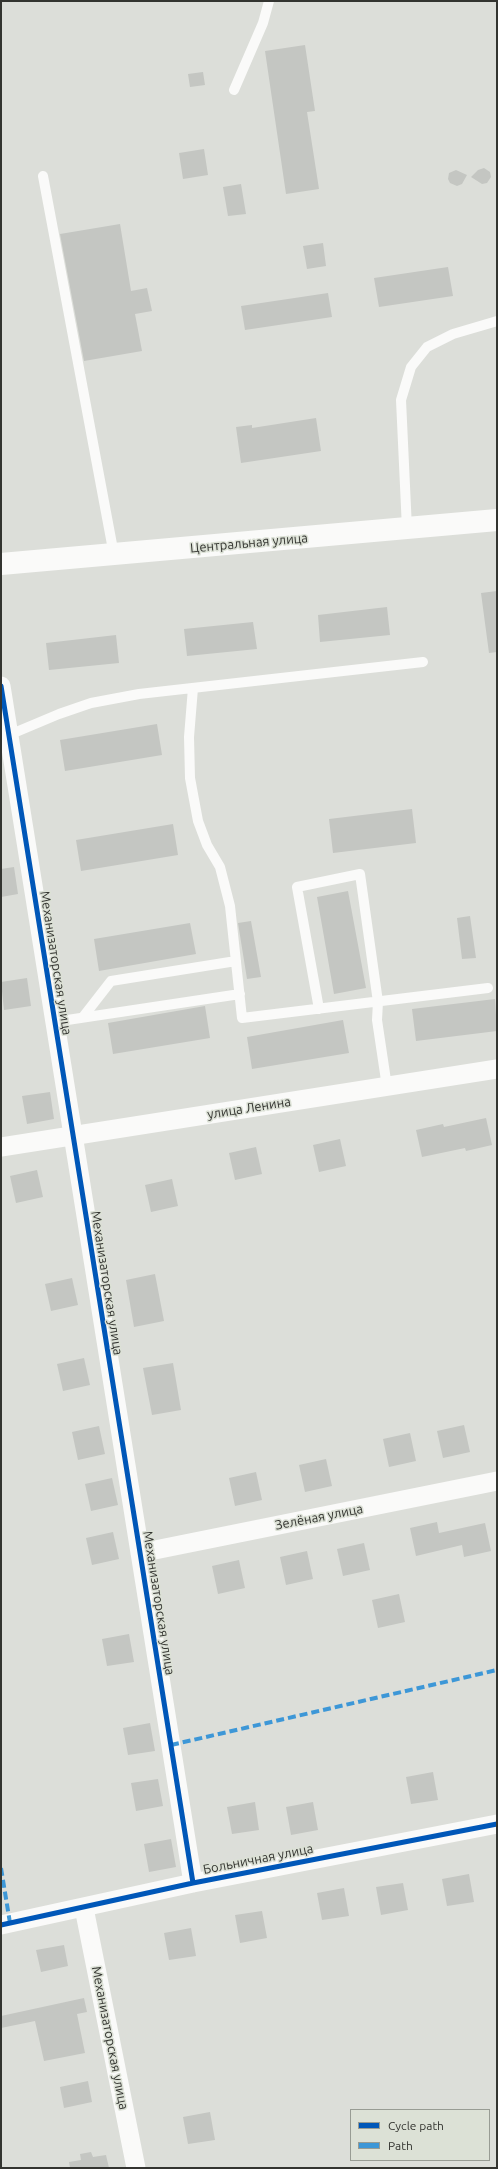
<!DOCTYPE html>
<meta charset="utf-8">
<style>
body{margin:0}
#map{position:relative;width:498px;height:2169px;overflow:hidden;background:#dcded9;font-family:Ubuntu,sans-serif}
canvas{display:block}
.frame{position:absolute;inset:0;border:2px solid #333430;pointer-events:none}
.legend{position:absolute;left:350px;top:2109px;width:140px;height:52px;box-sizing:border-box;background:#dce1d6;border:1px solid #989c94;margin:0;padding:5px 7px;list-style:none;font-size:12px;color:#333430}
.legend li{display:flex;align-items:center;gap:8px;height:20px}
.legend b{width:20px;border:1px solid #989c94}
</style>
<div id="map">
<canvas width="498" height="2169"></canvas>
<div class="frame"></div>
<ul class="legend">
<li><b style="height:5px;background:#0057b8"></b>Cycle path</li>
<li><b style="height:5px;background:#3d97d7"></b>Path</li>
</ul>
</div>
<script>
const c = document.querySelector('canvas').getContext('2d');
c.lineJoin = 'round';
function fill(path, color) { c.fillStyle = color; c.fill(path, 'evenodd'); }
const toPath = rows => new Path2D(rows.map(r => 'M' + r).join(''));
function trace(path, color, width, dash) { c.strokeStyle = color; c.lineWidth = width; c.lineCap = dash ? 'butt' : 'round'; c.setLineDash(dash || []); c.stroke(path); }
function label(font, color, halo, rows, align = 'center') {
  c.font = font + ' Ubuntu,sans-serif'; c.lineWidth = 3; c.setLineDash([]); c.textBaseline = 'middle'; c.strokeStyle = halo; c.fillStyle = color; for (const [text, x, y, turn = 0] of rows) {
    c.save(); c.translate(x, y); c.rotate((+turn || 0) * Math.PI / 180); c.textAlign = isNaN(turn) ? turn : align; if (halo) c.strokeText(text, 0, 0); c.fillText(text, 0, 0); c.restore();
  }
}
const building = toPath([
 [305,45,315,111,307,112,319,189,286,194,265,51],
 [203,72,205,85,190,87,188,74],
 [204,149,208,175,183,179,179,153],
 [484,168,490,172,491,177,487,183,482,184,471,177,478,170],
 [456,170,467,175,462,184,457,186,450,183,448,179,449,173],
 [241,184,246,214,228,216,223,187],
 [120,224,131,291,147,288,152,311,135,314,142,351,84,361,60,234],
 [323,243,326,266,307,269,303,246],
 [448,267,453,296,379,307,374,278],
 [328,293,332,317,245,330,241,306],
 [316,418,321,451,241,463,236,427,252,425,252,428],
 [497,591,497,652,489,653,481,593],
 [387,607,390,635,320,642,318,615],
 [253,622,257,649,187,656,184,629],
 [116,635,119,663,49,670,46,643],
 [157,724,162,755,65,771,60,740],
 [412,809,416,843,333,853,329,819],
 [173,824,178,855,81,871,76,840],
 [14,867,18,894,1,897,1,869],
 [348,891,366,988,334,994,317,897],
 [470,916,476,958,462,959,457,918],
 [251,921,261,977,247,979,238,923],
 [190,923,196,954,99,971,94,939],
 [27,978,31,1006,4,1010,1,982],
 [495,999,497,1031,416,1041,412,1009],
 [205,1006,210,1038,113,1054,108,1023],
 [343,1020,349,1053,252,1069,247,1037],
 [50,1092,54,1119,27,1124,22,1096],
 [486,1118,492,1145,466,1151,465,1148,422,1157,416,1130,443,1124,444,1127],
 [340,1139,346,1166,319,1172,313,1145],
 [256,1147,262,1174,235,1180,229,1153],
 [37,1170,43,1197,16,1203,10,1176],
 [172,1179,178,1206,151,1212,145,1185],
 [155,1274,164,1321,134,1327,126,1280],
 [72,1278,78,1305,51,1311,45,1284],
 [84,1358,90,1385,63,1391,57,1364],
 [173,1363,181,1410,152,1415,143,1368],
 [464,1425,470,1452,443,1458,437,1431],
 [99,1426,105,1454,78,1460,72,1432],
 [410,1433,416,1461,389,1467,383,1439],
 [326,1459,332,1486,305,1492,299,1465],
 [256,1472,262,1500,235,1506,229,1478],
 [112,1478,118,1505,91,1511,85,1484],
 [437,1522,439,1533,485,1523,491,1551,464,1557,462,1545,416,1556,410,1528],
 [113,1532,119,1559,92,1565,86,1538],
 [364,1543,370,1570,343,1576,337,1549],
 [307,1551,313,1579,286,1585,280,1557],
 [239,1560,245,1588,218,1594,212,1566],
 [399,1594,405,1622,378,1628,372,1600],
 [129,1634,134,1662,107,1666,102,1639],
 [150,1723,155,1751,128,1755,123,1728],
 [433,1772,438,1800,411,1804,406,1777],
 [158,1779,163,1806,136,1811,131,1783],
 [255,1802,259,1830,232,1834,227,1807],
 [313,1802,318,1830,291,1835,286,1807],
 [171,1839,176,1867,149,1872,144,1844],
 [469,1874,474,1902,447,1906,442,1879],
 [403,1883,408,1910,381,1915,376,1887],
 [344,1888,349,1916,322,1920,317,1893],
 [262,1911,267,1938,240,1943,235,1915],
 [191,1928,196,1956,169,1960,164,1933],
 [64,1945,68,1966,41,1972,36,1950],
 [84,1998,87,2012,77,2014,85,2053,44,2061,35,2021,1,2028,1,2016],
 [88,2081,92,2102,64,2108,60,2087],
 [210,2112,215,2140,188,2144,183,2117],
 [91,2152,93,2157,106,2155,109,2168,70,2168,69,2162,81,2160,80,2154]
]);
const lane = toPath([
 [234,90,263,23,269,1],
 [43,176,114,555],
 [407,529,401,400,411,367,427,347,453,334,497,321],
 [193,688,189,737,190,778,198,821,207,845,220,867,230,906,242,1018,488,988],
 [9,735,59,714,91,703,139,694,423,662],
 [319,1009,297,887,360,874,378,1002,377,1020,387,1087],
 [83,1017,111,981,236,961],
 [54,1022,240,994]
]);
const street = toPath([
 [1,686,193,1883],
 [1,1147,497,1069],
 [140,1553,497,1481],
 [84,1908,136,2168],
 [1,1925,193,1883,497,1824]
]);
const secondary = toPath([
 [1,564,497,520]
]);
const quiet = toPath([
 [171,1745,497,1670],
 [1,1868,10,1923]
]);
const cycleway = toPath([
 [1,686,193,1883],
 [1,1925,193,1883,497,1824]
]);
const streetNames = [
 ["Центральная улица",249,543,-5],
 ["Механизаторская улица",56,963,81],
 ["улица Ленина",249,1108,-9],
 ["Механизаторская улица",107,1283,81],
 ["Зелёная улица",319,1517,-11],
 ["Механизаторская улица",159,1603,81],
 ["Больничная улица",258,1859,-11],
 ["Механизаторская улица",110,2038,79]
];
fill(building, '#c4c6c2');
trace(lane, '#fafaf9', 10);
trace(street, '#fafaf9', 19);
trace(secondary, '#fafaf9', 22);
trace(quiet, '#3d97d7', 4, [8, 4]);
trace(cycleway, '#0057b8', 5);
label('13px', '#333430', '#dce1d6', streetNames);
</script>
